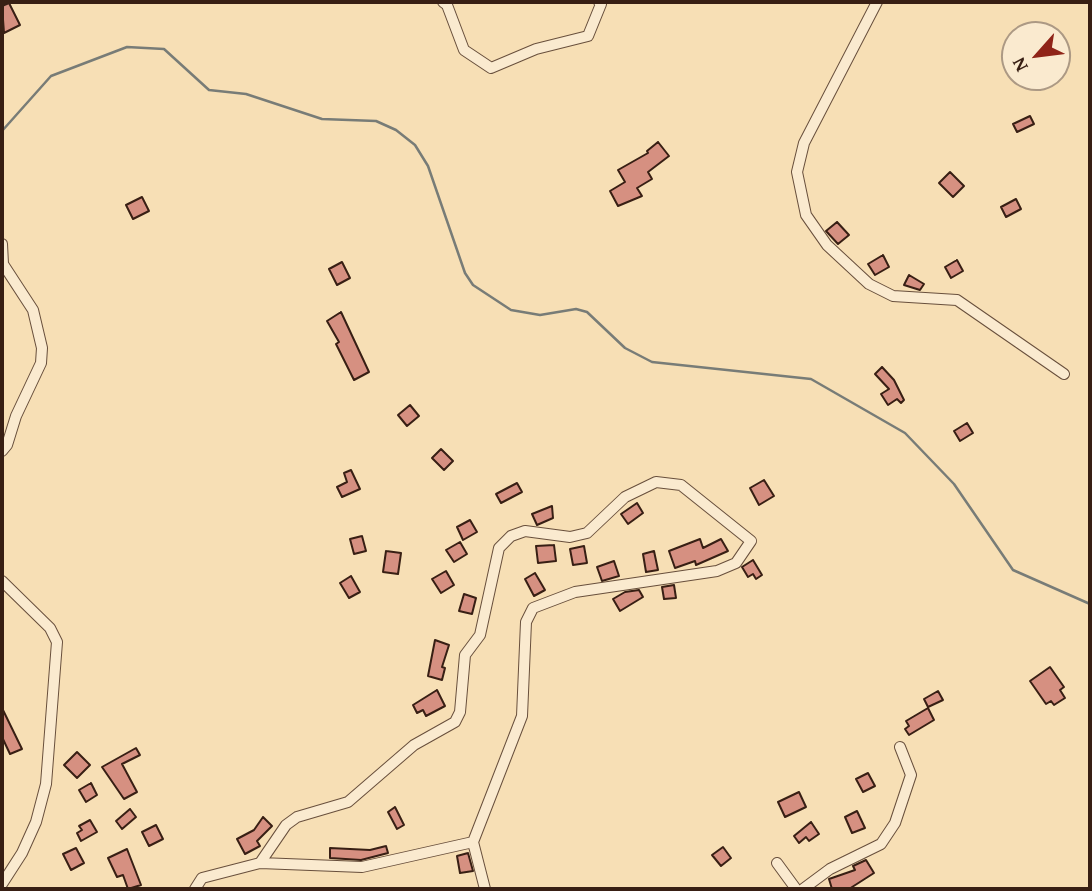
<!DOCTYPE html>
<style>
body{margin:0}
#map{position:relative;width:1092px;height:891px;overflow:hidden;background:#f7dfb5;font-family:"Gentium Book Plus",serif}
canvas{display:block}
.frame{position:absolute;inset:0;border:4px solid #381f14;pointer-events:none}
.north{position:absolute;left:1001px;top:21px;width:70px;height:70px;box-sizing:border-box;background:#faeacf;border:2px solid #ac9984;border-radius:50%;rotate:242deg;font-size:19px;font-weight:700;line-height:28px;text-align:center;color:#381f14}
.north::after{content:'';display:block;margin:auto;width:24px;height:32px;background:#8f2418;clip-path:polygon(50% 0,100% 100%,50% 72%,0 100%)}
</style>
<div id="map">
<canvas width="1092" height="891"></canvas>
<div class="frame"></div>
<div class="north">N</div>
</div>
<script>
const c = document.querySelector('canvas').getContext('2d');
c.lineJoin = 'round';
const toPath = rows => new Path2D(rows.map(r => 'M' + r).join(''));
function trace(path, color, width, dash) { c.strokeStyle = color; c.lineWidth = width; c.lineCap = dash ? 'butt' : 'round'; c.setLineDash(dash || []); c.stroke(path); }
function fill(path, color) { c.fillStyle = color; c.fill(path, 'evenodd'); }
const stream = toPath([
 [2,131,51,76,127,47,164,49,209,90,246,94,322,119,376,121,396,130,415,145,428,166,465,273,473,285,511,310,540,315,576,309,587,312,625,348,652,362,811,379,905,433,954,484,1013,570,1090,604]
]);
const building = toPath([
 [9,3,20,25,4,33,2,6,9,3],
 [1030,116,1034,124,1017,132,1013,124,1030,116],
 [658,142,669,156,648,172,652,179,637,188,642,196,618,206,610,191,625,182,618,170,648,153,647,151,658,142],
 [950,172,964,186,953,197,939,183,950,172],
 [142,197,149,211,133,219,126,205,142,197],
 [1016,199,1021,209,1006,217,1001,207,1016,199],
 [837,222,849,235,838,244,826,231,837,222],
 [883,255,889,267,875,275,868,264,883,255],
 [957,260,963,271,951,278,945,267,957,260],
 [342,262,350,278,337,285,329,269,342,262],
 [909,275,924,284,920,290,904,285,909,275],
 [341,312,369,372,354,380,336,344,339,342,327,321,341,312],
 [882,367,894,380,904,400,901,403,897,399,888,405,881,394,889,389,875,374,882,367],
 [410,405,419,416,407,426,398,415,410,405],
 [967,423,973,433,960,441,954,431,967,423],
 [441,449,453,461,444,470,432,458,441,449],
 [351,470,360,489,342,497,337,487,347,482,344,473,351,470],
 [764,480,774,496,759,505,750,488,764,480],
 [517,483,522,492,501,503,496,494,517,483],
 [637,503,643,513,628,524,621,514,637,503],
 [552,506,553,518,537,525,532,514,552,506],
 [470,520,477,532,463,540,457,527,470,520],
 [362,536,366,551,354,554,350,539,362,536],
 [700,539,703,548,721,539,728,551,696,565,695,561,675,568,669,551,700,539],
 [460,542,467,554,454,562,446,550,460,542],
 [554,545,556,561,538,563,536,546,554,545],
 [584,546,587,563,573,565,570,549,584,546],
 [386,551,401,553,398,574,383,572,386,551],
 [654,551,658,570,646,572,643,554,654,551],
 [753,560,762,575,756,579,753,574,748,577,742,567,753,560],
 [614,561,619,576,602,581,597,567,614,561],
 [446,571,454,585,441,593,432,579,446,571],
 [535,573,545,590,534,596,525,579,535,573],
 [351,576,360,592,349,598,340,583,351,576],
 [674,585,676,598,664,599,662,587,674,585],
 [639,590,643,597,620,611,613,599,625,592,639,590],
 [464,594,476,598,472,614,459,611,464,594],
 [435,640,449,645,442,667,445,668,442,680,428,676,435,640],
 [1050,667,1064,687,1060,690,1065,698,1054,705,1051,701,1046,704,1030,681,1050,667],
 [437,690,445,706,426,716,423,710,417,713,413,705,437,690],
 [938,691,943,700,928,707,924,699,938,691],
 [2,708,22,749,10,754,2,737,2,708],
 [928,708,934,720,909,735,905,729,909,726,906,721,928,708],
 [136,748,140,755,122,764,137,792,124,799,102,767,136,748],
 [77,752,90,765,77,778,64,765,77,752],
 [868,773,875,786,863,792,856,779,868,773],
 [91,783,97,795,86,802,79,790,91,783],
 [799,792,806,807,785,817,778,802,799,792],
 [395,807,404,825,397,829,388,812,395,807],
 [130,809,136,817,122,829,116,821,130,809],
 [857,811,865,828,852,833,845,817,857,811],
 [263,817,272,826,257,841,260,846,245,854,237,839,254,830,263,817],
 [90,820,97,832,81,841,77,833,82,830,79,826,90,820],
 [811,822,819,834,809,841,806,837,799,843,794,836,811,822],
 [156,825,163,839,149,846,142,832,156,825],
 [386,846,388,853,361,860,330,858,330,848,370,850,386,846],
 [723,847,731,858,721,866,712,855,723,847],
 [76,848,84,863,71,870,63,854,76,848],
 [127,849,141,885,128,889,123,875,117,877,108,858,127,849],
 [468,853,473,871,460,873,457,856,468,853],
 [866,860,874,873,849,889,832,889,829,879,855,870,853,866,866,860]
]);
const minor = toPath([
 [443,2,447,5,464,50,491,68,536,49,588,36,601,4,599,2],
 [877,2,804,143,797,172,806,215,827,245,869,284,893,296,957,300,1064,374],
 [2,244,3,264,33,310,42,348,41,363,16,416,7,445,2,451],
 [2,581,50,628,57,642,46,784,36,822,22,853,2,884],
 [260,863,362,867,473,842],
 [777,863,796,889],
 [195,889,202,878,260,863,286,825,297,817,348,802,414,745,455,722,460,712,465,655,480,635,499,548,511,536,525,531,570,537,587,533,625,497,656,482,681,485,751,541,736,563,717,571,575,592,533,608,526,622,522,716,473,842,485,889],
 [803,889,830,869,881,844,895,823,911,775,900,747]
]);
trace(stream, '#787c77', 2.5);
fill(building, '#d69081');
trace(building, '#381f14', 2);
trace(minor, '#684f3c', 12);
trace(minor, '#faeacf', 10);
</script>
